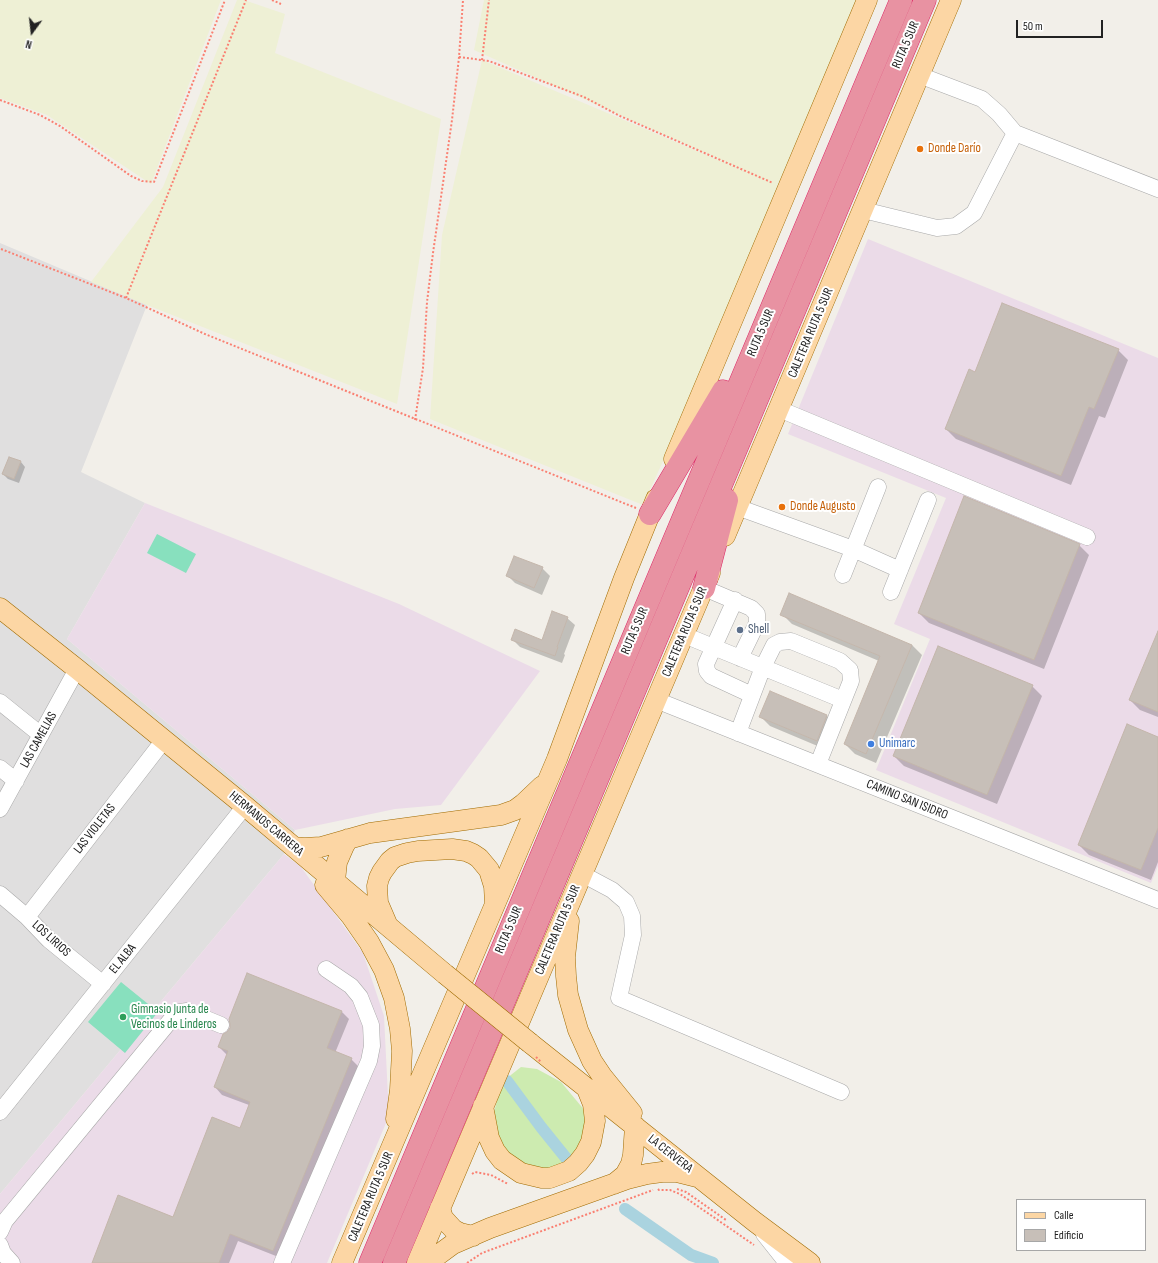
<!DOCTYPE html>
<meta charset="utf-8">
<style>
body{margin:0}
#map{position:relative;width:1158px;height:1263px;overflow:hidden;background:#f2efe9;font-family:"Sofia Sans Condensed",sans-serif}
canvas{display:block}
.legend{position:absolute;left:1016px;top:1199px;width:130px;height:52px;box-sizing:border-box;background:#fff;border:1px solid #a7a7a7;margin:0;padding:5px 7px;list-style:none;font-size:12px;color:#222}
.legend li{display:flex;align-items:center;gap:8px;height:20px}
.legend b{width:20px;border:1px solid #a7a7a7}
.north{position:absolute;left:12px;top:12px;width:40px;height:40px;-webkit-text-stroke:3px #fff;paint-order:stroke;rotate:195deg;font-size:11px;font-weight:700;line-height:16px;text-align:center;color:#222}
.north::after{content:'';display:block;margin:auto;width:14px;height:18px;background:#222;clip-path:polygon(50% 0,100% 100%,50% 72%,0 100%)}
.scale{position:absolute;left:1016px;top:20px;width:87px;height:18px;box-sizing:border-box;border:2px solid #222;border-top:0;padding-left:5px;font-size:12px;line-height:14px;white-space:nowrap;color:#222;-webkit-text-stroke:3px #fff;paint-order:stroke}
</style>
<div id="map">
<canvas width="1158" height="1263"></canvas>
<ul class="legend">
<li><b style="height:5px;background:#fcd6a4"></b>Calle</li>
<li><b style="height:11px;background:#c7bfb8"></b>Edificio</li>
</ul>
<div class="north">N</div>
<div class="scale">50 m</div>
</div>
<script>
const c = document.querySelector('canvas').getContext('2d');
c.lineJoin = 'round';
function fill(path, color) { c.fillStyle = color; c.fill(path, 'evenodd'); }
const toPath = rows => new Path2D(rows.map(r => 'M' + r).join(''));
function trace(path, color, width, dash) { c.strokeStyle = color; c.lineWidth = width; c.lineCap = dash ? 'butt' : 'round'; c.setLineDash(dash || []); c.stroke(path); }
function label(font, color, halo, rows, align = 'center') {
  c.font = font + ' "Sofia Sans Condensed",sans-serif'; c.lineWidth = 4; c.setLineDash([]); c.textBaseline = 'middle'; c.strokeStyle = halo; c.fillStyle = color; for (const [text, x, y, turn = 0] of rows) {
    c.save(); c.translate(x, y); c.rotate((+turn || 0) * Math.PI / 180); c.textAlign = isNaN(turn) ? turn : align; if (halo) c.strokeText(text, 0, 0); c.fillText(text, 0, 0); c.restore();
  }
}
const residential = toPath([
 [0,243,147,305,81,472,145,503,67,639,295,830,284,854,0,1194]
]);
const industrial = toPath([
 [868,239,1158,358,1158,866,1151,883,876,770,930,639,894,624,946,498,788,434],
 [145,503,399,604,540,671,441,805,395,809,295,830,67,639],
 [284,854,301,867,363,953,384,1016,389,1116,327,1263,0,1263,0,1194]
]);
const farmland = toPath([
 [0,0,221,0,151,184,47,115,0,98],
 [237,0,244,0,285,14,275,53,441,119,397,404,147,305,91,282,163,187],
 [484,0,856,0,787,189,643,505,430,419,442,235,482,60,754,175,474,50]
]);
const grass = toPath([
 [521,1067,537,1069,561,1082,586,1112,588,1145,552,1173,507,1158,496,1140,494,1112,502,1082]
]);
const pitch = toPath([
 [157,534,196,554,186,573,147,553],
 [121,982,158,1012,125,1053,88,1022]
]);
const shadow = toPath([
 [1118,350,1128,360,1105,418,1099,416,1071,485,956,439,946,429,975,373],
 [10,458,21,462,25,467,19,483,8,479,3,474],
 [1079,545,1089,555,1044,669,929,623,919,613],
 [542,568,550,576,542,595,515,583,507,575],
 [782,614,912,645,922,655,876,763,855,754,845,744,879,661,792,624],
 [567,618,575,625,564,654,565,655,562,663,520,647,512,639,542,641],
 [1158,633,1158,717,1140,710,1130,700],
 [1032,686,1042,696,997,804,904,766,894,756],
 [770,692,827,716,837,726,827,750,770,726,760,716],
 [1158,738,1158,862,1151,880,1089,855,1079,845],
 [341,1011,349,1019,335,1053,351,1059,358,1066,281,1258,238,1241,229,1263,93,1263,174,1218,240,1129,249,1105,222,1095,215,1087,227,1055,219,1047,231,1029]
]);
const canal = toPath([
 [507,1081,541,1127,570,1163],
 [625,1209,691,1255,713,1263]
]);
const building = toPath([
 [1002,303,1119,349,1094,409,1089,407,1061,476,945,429,969,369,975,372,1002,303],
 [9,457,21,461,14,479,2,474,9,457],
 [964,496,1080,544,1034,660,918,613,964,496],
 [514,556,543,567,534,588,506,576,514,556],
 [789,593,912,645,866,754,844,744,880,656,780,615,789,593],
 [552,611,568,617,557,647,558,647,555,656,511,640,515,629,542,640,552,611],
 [1158,631,1158,712,1129,700,1158,631],
 [938,646,1033,685,987,795,893,756,938,646],
 [770,691,827,715,817,741,759,717,770,691],
 [1127,724,1158,737,1158,828,1141,870,1078,845,1127,724],
 [247,973,342,1011,327,1048,352,1058,273,1251,230,1234,219,1263,92,1263,118,1195,173,1217,212,1117,240,1128,250,1102,214,1087,228,1051,218,1047,223,1034,227,1032,230,1028,230,1024,229,1019,247,973]
]);
const path = toPath([
 [272,0,281,4],
 [459,57,489,61,584,97,620,116,773,183],
 [482,60,489,0],
 [0,100,40,115,60,126,131,176,142,181,154,182,225,0],
 [1,249,126,298,205,334,636,508],
 [126,298,246,0],
 [415,420,423,368,427,302,433,253,452,120,459,57,463,0],
 [472,1174,475,1172,491,1175,508,1184],
 [658,1189,659,1190,670,1190,680,1194,754,1245],
 [677,1189,686,1192,726,1220],
 [467,1263,482,1253,653,1190]
]);
const minor = toPath([
 [919,75,982,99,999,114,1015,133,1158,189],
 [863,210,937,228,956,226,974,213,1015,133],
 [779,409,1087,537],
 [737,507,853,549,900,570],
 [843,575,878,487],
 [704,588,751,608,757,614,757,623,740,658],
 [891,592,928,500],
 [735,600,706,664,707,671,711,676,752,695],
 [684,635,843,700],
 [656,700,1158,900],
 [0,702,41,735],
 [738,733,763,667,774,645,780,642,791,641,840,661,850,670,851,681,818,764],
 [0,768,16,781],
 [0,809,77,669],
 [582,874,612,890,626,902,632,916,633,935,619,998,841,1092],
 [0,894,27,917,49,940,103,984],
 [27,917,164,740],
 [0,1112,245,806],
 [0,1232,5,1221,174,1016,180,1012,187,1011,221,1025],
 [764,1234,787,1263],
 [0,1245,3,1253,12,1263],
 [282,1263,369,1061,372,1046,371,1025,360,997,351,986,326,969]
]);
const major = toPath([
 [674,459,867,0],
 [725,536,951,0],
 [0,608,77,669,245,806,445,974],
 [294,847,304,848,321,847,370,833,501,815,515,810,523,804,542,786],
 [335,881,337,862,344,846,348,839],
 [325,885,351,916,369,942,384,970,394,998,400,1029,402,1051,400,1090,396,1119],
 [569,921,565,957,566,976,568,995,578,1030,592,1061,602,1076,632,1113],
 [387,924,378,903,377,886,379,878,382,872,390,861,395,857,407,853,418,851,452,849,466,851,473,854,479,858,489,870,494,886,495,904],
 [530,1043,755,1222,810,1263],
 [483,1106,489,1138,495,1151,502,1160,521,1173,542,1178,550,1178,569,1171,578,1163,585,1154,591,1142,595,1121,593,1104,587,1089],
 [614,1184,625,1175,631,1164,633,1155,635,1126],
 [440,1208,443,1218,454,1230,460,1233,473,1236],
 [342,1263,557,759,624,578,656,499],
 [417,1263,710,573],
 [429,1263,434,1258,453,1244,490,1228,627,1179,647,1174,662,1172,677,1172,697,1177]
]);
const highway = toPath([
 [650,514,723,391],
 [704,588,727,500],
 [370,1263,901,0],
 [394,1263,925,0]
]);
const pathBridge = toPath([
 [536,1057,541,1062]
]);
const majorBridge = toPath([
 [445,974,530,1043]
]);
const markers = [
 [920,149,4,"#e8710a"],
 [782,507,4,"#e8710a"],
 [740,630,4,"#5c6f8a"],
 [871,744,4,"#3f7fe0"],
 [123,1017,4,"#2e9e5b"]
];
const streetNames = [
 ["RUTA 5 SUR",906,45,-67],
 ["RUTA 5 SUR",761,333,-67],
 ["CALETERA RUTA 5 SUR",811,333,-67],
 ["RUTA 5 SUR",635,631,-67],
 ["CALETERA RUTA 5 SUR",685,632,-67],
 ["LAS CAMELIAS",39,740,-61],
 ["CAMINO SAN ISIDRO",907,800,22],
 ["HERMANOS CARRERA",266,824,40],
 ["LAS VIOLETAS",95,829,-52],
 ["RUTA 5 SUR",509,930,-67],
 ["CALETERA RUTA 5 SUR",558,930,-67],
 ["LOS LIRIOS",51,939,42],
 ["EL ALBA",123,959,-51],
 ["LA CERVERA",670,1154,38],
 ["CALETERA RUTA 5 SUR",371,1197,-67]
];
const foodNames = [
 ["Donde Darío",928,149],
 ["Donde Augusto",790,507]
];
const serviceNames = [
 ["Shell",748,630]
];
const shopNames = [
 ["Unimarc",879,744]
];
const leisureNames = [
 ["Gimnasio Junta de",131,1010],
 ["Vecinos de Linderos",131,1025]
];
fill(residential, '#e0dfdf');
fill(industrial, '#ebdbe8');
fill(farmland, '#eef0d5');
fill(grass, '#cdebb0');
fill(pitch, '#88e0be');
fill(shadow, '#0003');
trace(canal, '#aad3df', 12);
fill(building, '#c7bfb8');
trace(building, '#c4b6ab', 1);
trace(minor, '#a9a9a9', 17);
trace(major, '#a06b00', 21);
trace(highway, '#dc2a67', 23);
trace(path, '#fa8072', 2, [2, 2]);
trace(minor, '#fff', 16);
trace(major, '#fcd6a4', 20);
trace(highway, '#e892a2', 22);
trace(majorBridge, '#a06b00', 21, []);
trace(pathBridge, '#fa8072', 2, [2, 2]);
trace(majorBridge, '#fcd6a4', 20);
for (const [x, y, r, color] of markers) { const dot = new Path2D(); dot.arc(x, y, r, 0, 2 * Math.PI); c.fillStyle = color; c.fill(dot); trace(dot, '#fff', 1.5); }
label('13px', '#222', '#fff', streetNames);
label('13px', '#c56008', '#fff', foodNames, 'left');
label('13px', '#4e5e75', '#fff', serviceNames, 'left');
label('13px', '#366cbe', '#fff', shopNames, 'left');
label('13px', '#27864d', '#fff', leisureNames, 'left');
</script>
